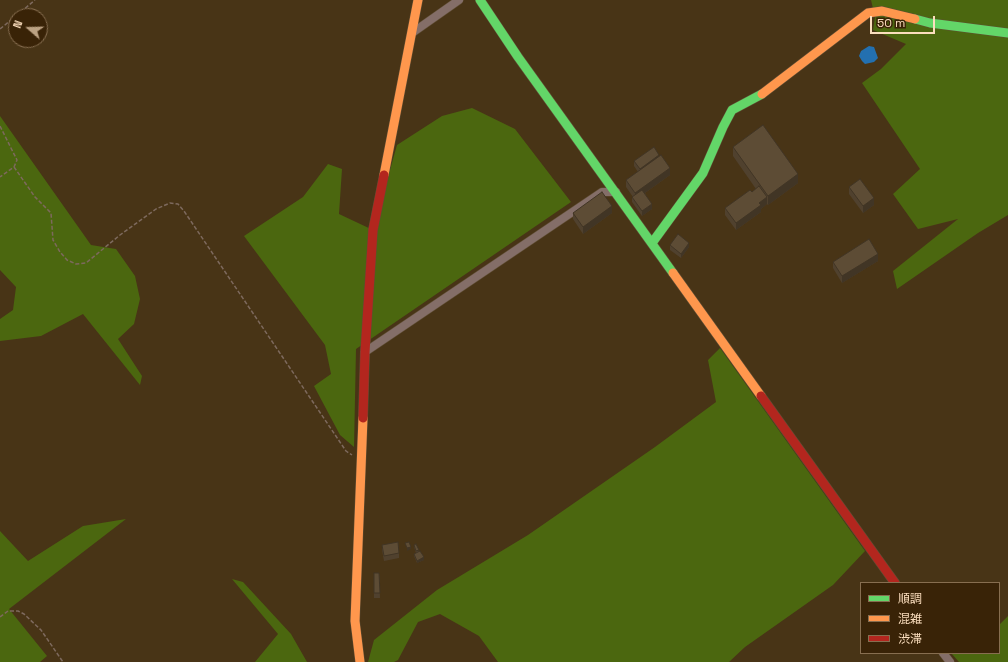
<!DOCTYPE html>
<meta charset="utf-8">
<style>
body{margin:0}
#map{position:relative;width:1008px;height:662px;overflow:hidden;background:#483416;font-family:"Space Grotesk","Noto Sans JP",sans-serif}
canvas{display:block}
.legend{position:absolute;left:860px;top:582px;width:140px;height:72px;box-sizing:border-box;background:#392307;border:1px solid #876e50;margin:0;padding:5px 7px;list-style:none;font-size:12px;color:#fbdebe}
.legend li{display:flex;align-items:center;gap:8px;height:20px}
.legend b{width:20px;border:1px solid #876e50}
.north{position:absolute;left:8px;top:8px;width:40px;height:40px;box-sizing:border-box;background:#392307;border:1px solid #876e50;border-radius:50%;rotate:290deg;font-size:11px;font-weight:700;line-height:16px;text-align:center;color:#fbdebe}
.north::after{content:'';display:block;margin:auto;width:14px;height:18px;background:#bca283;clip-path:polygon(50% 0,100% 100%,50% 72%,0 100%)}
.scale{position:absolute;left:870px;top:16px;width:65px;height:18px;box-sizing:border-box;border:2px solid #fbdebe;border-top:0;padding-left:5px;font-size:12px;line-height:14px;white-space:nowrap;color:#fbdebe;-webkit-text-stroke:3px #392307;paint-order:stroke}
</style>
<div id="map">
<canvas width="1008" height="662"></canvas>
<ul class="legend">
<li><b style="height:5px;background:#63d668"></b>順調</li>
<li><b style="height:5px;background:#ff974d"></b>混雑</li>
<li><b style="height:5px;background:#b3261e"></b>渋滞</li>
</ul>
<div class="north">N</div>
<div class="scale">50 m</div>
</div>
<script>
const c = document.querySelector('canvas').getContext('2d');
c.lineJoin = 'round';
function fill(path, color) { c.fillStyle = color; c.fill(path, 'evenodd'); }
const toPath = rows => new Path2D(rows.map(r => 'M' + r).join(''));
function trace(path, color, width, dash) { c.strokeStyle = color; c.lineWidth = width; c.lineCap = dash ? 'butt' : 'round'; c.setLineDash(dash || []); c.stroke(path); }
const green = toPath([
 [871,0,1008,0,1008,215,978,233,897,289,893,271,958,219,918,229,893,194,920,169,862,83,881,69,906,44,873,30,875,17],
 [472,108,515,129,571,202,356,349,354,447,340,435,314,386,331,374,325,345,244,236,303,197,328,164,342,169,339,214,373,230,397,145,442,116],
 [0,116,91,245,116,249,135,276,140,299,134,324,118,339,142,376,140,385,83,314,41,336,0,341,0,319,13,310,16,287,0,270],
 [720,348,865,551,833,585,745,647,729,662,498,662,479,636,440,614,418,622,398,660,394,662,368,662,374,640,437,590,528,535,655,447,716,402,708,360],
 [126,519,9,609,47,656,40,662,0,662,0,531,28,561,83,526],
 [232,579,243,582,291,634,307,662,255,662,278,634],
 [1008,616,1008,662,959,662,951,653,999,653,999,625]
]);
const water = toPath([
 [869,46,874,47,878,58,874,62,865,64,862,61,859,56,861,51]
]);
const path = toPath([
 [16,16,35,0],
 [0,29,16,16],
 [0,126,17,160,14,167,0,177],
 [14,167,35,197,51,213,53,240,60,252,67,260,76,264,86,263,120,235,156,209,170,203,178,204,184,211,346,451,352,455],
 [0,617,8,611,18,611,24,614,41,630,63,662]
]);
const street = toPath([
 [412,33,459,0],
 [365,352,602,192,616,192],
 [943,653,950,662]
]);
const fast = toPath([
 [480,0,518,57,673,273],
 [915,19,930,23,1008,33],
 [652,243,703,173,723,127,732,110,762,94]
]);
const slow = toPath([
 [762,94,868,13,882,11,915,19],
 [384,175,418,0],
 [673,273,761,396],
 [360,662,355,621,363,418]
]);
const jam = toPath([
 [761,396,895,583],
 [363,418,365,352,373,230,384,175]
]);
const wall = toPath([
 [733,147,798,183,768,205,767,204,761,209,761,212,736,230,725,215,725,208,756,189,733,156],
 [659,157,670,175,645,193,652,209,642,216,632,202,632,197,633,197,626,187,626,180,638,172,634,166,634,161],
 [849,187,874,205,863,213,849,194],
 [573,213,612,213,583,234,573,219],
 [670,245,689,247,681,258,670,250],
 [878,261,842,283,833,268,833,262],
 [382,545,399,553,399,558,384,561,382,550],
 [414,545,419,551,424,560,417,563,414,556,414,554,416,553,414,547],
 [374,573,379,573,380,598,374,598]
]);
const shadedWall = toPath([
 [659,155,659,160,640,174,640,169],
 [670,168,670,175,635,200,635,193],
 [798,174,798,183,768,205,768,196],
 [767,197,767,204,761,209,761,212,736,230,736,223,759,203],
 [874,198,874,205,863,213,863,206],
 [652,204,652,209,642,216,642,211],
 [612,206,612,213,583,234,583,227],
 [689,243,689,247,681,258,681,254],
 [878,254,878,261,842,283,842,276],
 [411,547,411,549,407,551,407,548],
 [424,557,424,560,417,563,417,561]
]);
const building = toPath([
 [763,125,798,174,768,196,733,147,763,125],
 [654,147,659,155,640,169,634,161,654,147],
 [661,155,670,168,635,193,626,180,661,155],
 [860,179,874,198,863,206,849,187,860,179],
 [759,186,767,197,759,203,761,205,736,223,725,208,750,190,752,192,759,186],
 [642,190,652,204,642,211,632,197,642,190],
 [602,192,612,206,583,227,573,213,602,192],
 [678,234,689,243,681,254,670,245,678,234],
 [869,239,878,254,842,276,833,262,869,239],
 [398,542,399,553,384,556,382,545,398,542],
 [409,542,411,547,407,548,405,543,409,542],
 [416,544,419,550,416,551,414,545,416,544],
 [420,551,424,557,417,561,414,554,420,551],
 [374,573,379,573,380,593,374,593,374,573]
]);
fill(green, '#4b670f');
fill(water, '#2370b0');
trace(street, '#604e35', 9);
trace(fast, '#604e35', 10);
trace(slow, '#604e35', 10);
trace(jam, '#604e35', 10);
trace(path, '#7d695d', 1.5, [4, 2]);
trace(street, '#846e68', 8);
trace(fast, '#63d668', 9);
trace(slow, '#ff974d', 9);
trace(jam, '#b3261e', 9);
fill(wall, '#50412e');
fill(shadedWall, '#413525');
fill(building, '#5d4c35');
trace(building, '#413525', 1);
</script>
